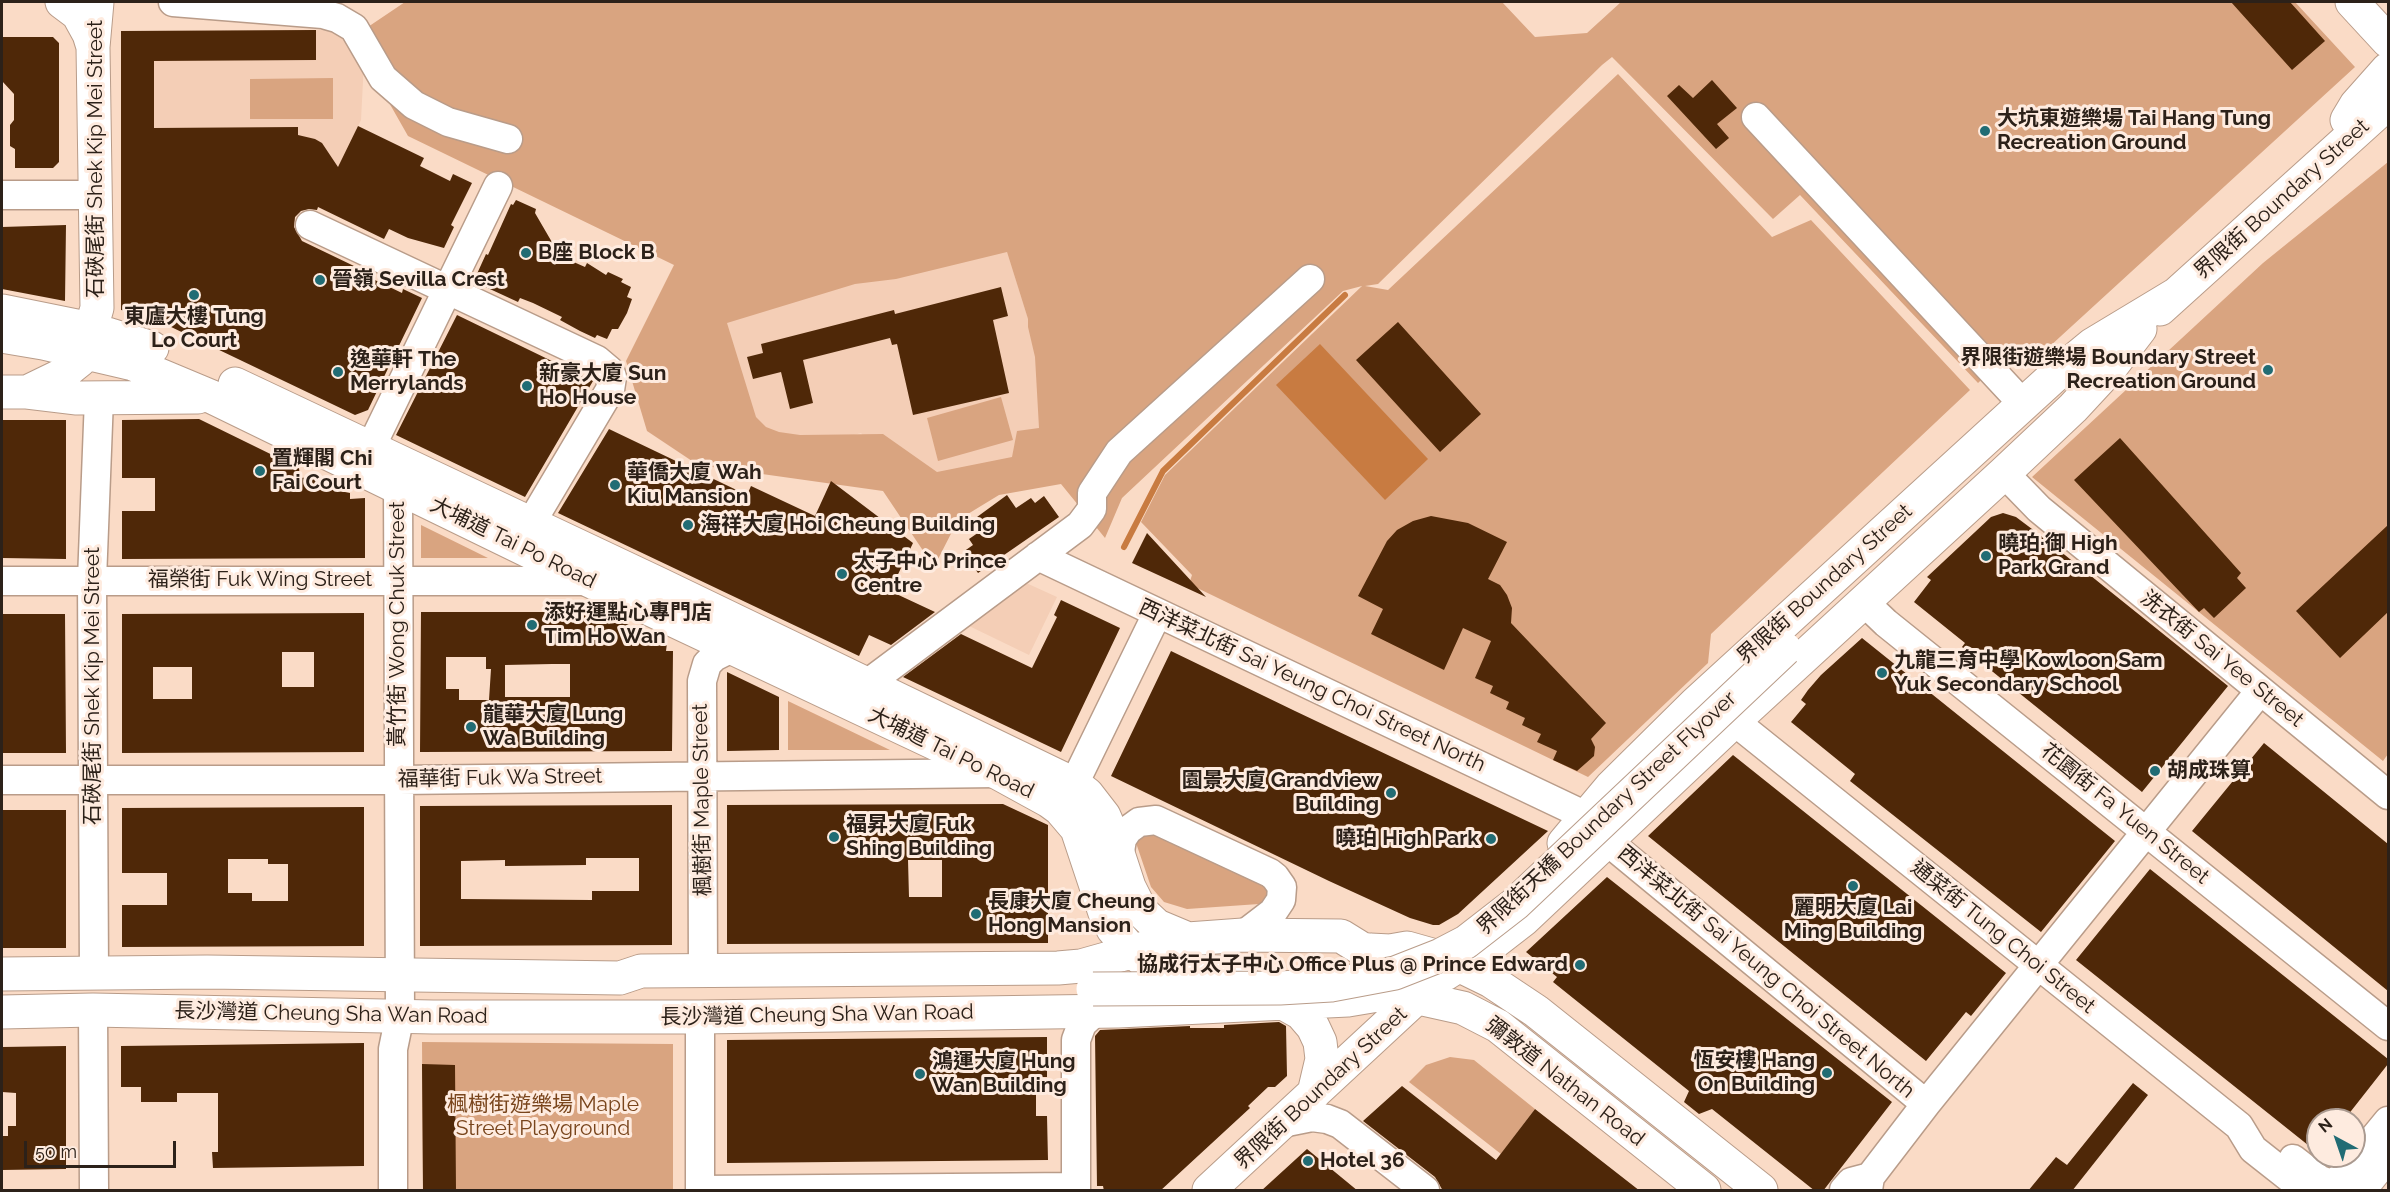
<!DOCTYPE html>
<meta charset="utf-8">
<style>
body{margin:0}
#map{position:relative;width:2390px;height:1192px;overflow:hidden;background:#fadbc6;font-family:Raleway,sans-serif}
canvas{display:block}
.frame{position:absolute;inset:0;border:3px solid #2c2119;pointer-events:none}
.north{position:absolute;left:2306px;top:1108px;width:60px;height:60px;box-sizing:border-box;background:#feebdf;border:2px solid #aa9a90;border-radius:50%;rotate:320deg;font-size:16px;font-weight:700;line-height:24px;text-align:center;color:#2c2119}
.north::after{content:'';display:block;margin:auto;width:21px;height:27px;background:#216c74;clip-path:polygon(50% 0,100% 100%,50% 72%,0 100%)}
.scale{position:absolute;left:24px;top:1141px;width:152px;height:27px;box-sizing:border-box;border:3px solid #2c2119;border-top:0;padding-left:8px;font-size:18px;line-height:21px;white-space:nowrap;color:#2c2119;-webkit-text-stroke:4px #feebdf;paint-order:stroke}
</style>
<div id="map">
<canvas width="2390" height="1192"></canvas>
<div class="frame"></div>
<div class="north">N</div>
<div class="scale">50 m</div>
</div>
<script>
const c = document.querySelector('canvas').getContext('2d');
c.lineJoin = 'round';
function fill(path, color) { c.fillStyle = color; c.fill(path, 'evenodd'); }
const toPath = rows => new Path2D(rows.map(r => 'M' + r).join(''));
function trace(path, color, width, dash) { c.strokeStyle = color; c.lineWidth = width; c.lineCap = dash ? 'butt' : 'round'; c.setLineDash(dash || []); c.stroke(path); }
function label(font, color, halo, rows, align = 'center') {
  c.font = font + ' Raleway,"Noto Sans TC",sans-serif'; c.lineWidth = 6; c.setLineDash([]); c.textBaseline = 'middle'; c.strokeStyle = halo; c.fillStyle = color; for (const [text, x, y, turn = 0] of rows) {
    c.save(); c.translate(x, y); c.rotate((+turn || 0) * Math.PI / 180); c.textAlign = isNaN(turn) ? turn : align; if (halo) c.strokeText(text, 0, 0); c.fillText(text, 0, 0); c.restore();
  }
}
const built = toPath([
 [331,30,349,34,364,62,361,120,320,205,121,225,121,31],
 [1003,239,1047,379,1033,472,923,504,861,433,762,461,722,322],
 [1024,582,1057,597,1029,655,965,624]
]);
const green = toPath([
 [405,2,1502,2,1535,37,1587,33,1621,2,2295,2,2355,67,2025,369,2009,353,1978,383,1800,195,1773,219,1612,57,1602,65,1378,284,1365,286,1388,290,1618,74,1772,237,1811,220,1970,390,1711,634,1708,663,1588,777,1189,584,1192,575,1141,522,1165,475,1362,286,1343,291,1122,498,1105,538,1061,484,999,495,958,520,934,567,883,491,698,465,647,431,626,361,674,265,408,136,383,92,359,33],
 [1007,252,1028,319,1028,327,1035,357,1039,428,1017,431,1012,457,937,472,883,434,800,435,779,432,766,427,756,417,727,323,855,284,896,279],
 [333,78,333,119,250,119,250,79],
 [2388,162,2388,754,2383,761,2032,477,2263,263],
 [1001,397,1013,440,938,461,927,418],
 [421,525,488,558,421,558],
 [788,701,890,750,788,750],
 [1144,828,1264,880,1270,890,1265,901,1259,904,1187,909,1164,902,1151,887,1134,837],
 [422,1042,673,1044,673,1190,423,1190],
 [1450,1057,1474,1060,1535,1109,1501,1154,1409,1082,1426,1065]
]);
const water = toPath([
 [1320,344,1428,459,1385,500,1276,385]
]);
const stream = toPath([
 [1124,547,1163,471,1345,295]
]);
const building = toPath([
 [2231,2,2290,2,2325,41,2292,70],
 [316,30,316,60,154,61,154,128,298,127,298,135,315,139,322,143,338,167,358,126,424,158,420,166,450,181,453,174,472,183,451,225,454,227,444,248,408,238,389,229,384,239,318,207,317,210,309,209,301,211,295,217,294,227,302,241,354,266,352,269,402,293,403,289,422,298,368,410,355,415,144,314,121,310,121,31],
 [2,37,53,37,59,43,59,162,53,168,15,168,15,149,10,146,10,125,14,120,14,94,2,81],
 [1712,80,1737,108,1717,124,1729,138,1716,149,1667,96,1679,85,1693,98],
 [516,200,536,209,535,213,560,256,585,267,587,263,606,275,608,272,623,279,621,282,631,287,627,297,632,299,627,313,618,329,612,329,607,339,597,335,595,338,580,331,560,320,562,317,533,303,520,298,518,302,479,284,482,279,476,276,486,254,488,255,511,204,513,205],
 [66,225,65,301,2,289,2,227],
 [1001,287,1008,316,993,320,1009,393,913,415,897,344,892,345,890,338,803,360,813,403,790,409,781,372,753,379,747,357,763,353,761,344,894,310,895,314],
 [457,315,593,381,525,497,396,435],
 [1398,322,1481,414,1440,452,1356,360],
 [199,419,299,468,300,478,315,477,315,481,324,481,324,487,335,487,335,490,350,493,350,499,365,498,365,558,122,559,122,511,155,511,155,478,122,478,122,420],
 [2,420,66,420,66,559,2,558],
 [609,429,747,495,751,486,815,516,831,481,913,543,890,591,935,612,891,645,869,635,859,656,558,513],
 [2120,438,2241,573,2237,578,2246,588,2214,618,2204,608,2199,612,2074,480],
 [1007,495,1016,508,1031,498,1035,503,1044,496,1059,517,978,573,963,552,973,545,969,539,985,528,977,517],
 [2003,513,2016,517,2040,535,2228,686,2142,792,1962,647,1965,643,1914,602,1931,580,1927,577,1991,517],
 [1431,516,1468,523,1507,542,1488,579,1500,585,1507,595,1512,608,1511,623,1606,723,1591,739,1595,747,1594,756,1577,771,1553,760,1557,751,1537,742,1541,734,1522,725,1525,718,1506,709,1509,702,1490,693,1493,686,1475,678,1491,641,1463,628,1444,670,1371,634,1383,609,1358,596,1387,541,1397,530,1413,521],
 [2388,525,2388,612,2340,658,2296,611],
 [1147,533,1206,597,1132,563],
 [1061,600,1120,628,1061,752,903,677,961,634,1032,668,1057,617,1054,615],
 [421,612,601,612,667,643,666,651,673,651,672,751,420,752],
 [446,657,486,657,486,669,491,669,489,700,459,700,459,689,446,689],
 [552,664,570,664,570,697,505,697,505,665],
 [364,613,364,752,122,753,122,614],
 [282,652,314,652,314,687,282,687],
 [153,667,192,667,192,699,153,699],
 [2,614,65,614,66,753,3,753],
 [1862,638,2115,841,2041,932,1850,781,1855,774,1791,722,1806,704,1801,700,1808,690,1821,675],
 [1171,651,1295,711,1548,831,1458,914,1439,925,1433,925,1410,918,1329,881,1111,776],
 [727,672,779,697,779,750,727,751],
 [2264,743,2388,844,2388,991,2192,831],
 [1733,755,2006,973,1971,1016,1966,1012,1926,1061,1648,836],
 [1003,804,1048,825,1048,943,727,944,727,805],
 [908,860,942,860,942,897,909,897],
 [672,805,672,945,420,946,420,806],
 [586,858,639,858,639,891,592,891,592,900,461,899,461,861,505,860,505,866,586,865],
 [364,807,364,946,122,947,122,905,167,905,167,873,122,873,122,808],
 [228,859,268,859,268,864,288,864,288,901,252,901,252,893,228,893],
 [2,810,66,810,66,948,2,948],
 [2150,869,2388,1059,2388,1064,2344,1120,2318,1120,2318,1153,2076,960],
 [1607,877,1892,1102,1823,1191,1815,1191,1712,1109,1699,1114,1684,1102,1689,1091,1553,982,1557,977,1526,952],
 [1279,1022,1286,1026,1287,1076,1275,1087,1268,1087,1248,1106,1250,1108,1160,1191,1104,1191,1103,1186,1097,1186,1095,1036,1100,1030,1190,1026,1190,1028,1224,1028,1224,1025],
 [1047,1037,1047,1077,1036,1077,1036,1116,1047,1116,1048,1160,727,1163,727,1040],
 [364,1043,364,1166,213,1168,212,1152,218,1152,218,1093,177,1093,177,1102,141,1102,141,1087,121,1087,121,1046],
 [66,1046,66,1169,2,1170,2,1136,8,1136,8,1126,16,1126,16,1093,2,1092,2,1047],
 [422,1064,455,1065,456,1191,423,1191],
 [2133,1083,2148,1095,2072,1191,2028,1191,2056,1157,2067,1165],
 [1402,1086,1496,1160,1535,1109,1640,1191,1443,1191,1435,1177,1363,1121],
 [1307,1149,1358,1191,1261,1191]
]);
const minor = toPath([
 [173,2,323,14,337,18,354,28,383,78,414,105,448,122,508,139],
 [1756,117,2023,404],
 [2,195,95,195],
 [310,225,597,360,610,371,612,377,610,390,531,523],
 [371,447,498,186],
 [2004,473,2039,509,2388,795],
 [1038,556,1586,816],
 [2,581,590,581],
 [1863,601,1886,623,2388,1026],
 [867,684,1080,525,1092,509,1092,493,1119,452,1310,279],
 [1719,705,1734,721,2239,1126,2253,1149,2305,1190],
 [2,780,399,780,998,773],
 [1074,784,1157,614],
 [1607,841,1926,1104],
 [1119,858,1122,839,1128,830,1139,822,1156,820,1270,873,1275,877,1282,887,1281,900,1273,912,1243,935],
 [703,971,702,681,707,664,714,657,728,650,736,650],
 [94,973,92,580,99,398],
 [93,1010,94,1190],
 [700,1017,700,1190],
 [1282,1123,1312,1117,1327,1119,1340,1124,1425,1190],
 [2293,1159,2320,1180,2331,1184,2342,1177,2388,1121],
 [393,1190,393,1049,400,1015,398,488],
 [700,1190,1076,1187],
 [1076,1190,1076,1040,1082,1024,1096,1011],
 [1844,1190,1851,1182,1870,1177],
 [1868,1190,1870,1177,1926,1104,2260,691]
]);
const major = toPath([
 [62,2,78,14,89,34,93,47],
 [2352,2,2388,41],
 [2347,120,2356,105,2388,69],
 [2160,309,2388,103],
 [2,311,91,329,152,348],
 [2,336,43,343,133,364,212,397,590,581,998,773,1049,801,1060,809,1077,829,1105,913,1113,929,1132,951,1142,959,1160,967,1179,971,1241,973],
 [235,384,659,584,1074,784,1087,794,1104,816,1111,832,1129,887,1141,911,1157,926,1188,939],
 [2,392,27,392,77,398,198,397],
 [27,392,60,376,80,360,84,353,97,308,93,47,97,2],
 [1564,843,1611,787,1695,704,2052,378,2092,345,2175,295],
 [2,974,207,972,620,978,641,971,1058,968,1081,966,1152,946,1188,939,1243,935,1341,936,1362,949,1370,950,1390,951,1407,948,1446,959,1491,981,1536,1011,1761,1190],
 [1445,974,1492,944,1523,920,1734,721,2004,473,2073,408,2111,367,2140,329],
 [1285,1004,1301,1013,1313,1027,1320,1042,1322,1059,1314,1093],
 [2,1012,93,1010,433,1017,700,1017,1118,1011,1348,1000,1378,995,1418,998,1463,1008,1498,1026,1704,1190],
 [1209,1190,1426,989],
 [2359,1190,2388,1154]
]);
const majorBridge = toPath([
 [1093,989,1280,988,1331,985,1395,973,1441,955,1466,942,1515,904,1785,649]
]);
const markers = [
 [1985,131,6,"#216c74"],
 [526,253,6,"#216c74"],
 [320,280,6,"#216c74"],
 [194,295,6,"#216c74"],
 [2268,370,6,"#216c74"],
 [338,372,6,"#216c74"],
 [527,386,6,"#216c74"],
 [260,471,6,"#216c74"],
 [615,485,6,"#216c74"],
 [688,525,6,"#216c74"],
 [1986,556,6,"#216c74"],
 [842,574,6,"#216c74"],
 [532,625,6,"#216c74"],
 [1882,673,6,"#216c74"],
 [471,727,6,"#216c74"],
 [2155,771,6,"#216c74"],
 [1391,793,6,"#216c74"],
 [834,837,6,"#216c74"],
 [1491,839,6,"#216c74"],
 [1853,886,6,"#216c74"],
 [976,914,6,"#216c74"],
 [1580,965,6,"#216c74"],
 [1827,1073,6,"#216c74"],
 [920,1074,6,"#216c74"],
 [1308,1161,6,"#216c74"]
];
const poiNames = [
 ["大坑東遊樂場 Tai Hang Tung",1997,119],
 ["Recreation Ground",1997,143],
 ["B座 Block B",538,253],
 ["晉嶺 Sevilla Crest",332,280],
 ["東廬大樓 Tung",194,317,"center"],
 ["Lo Court",194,341,"center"],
 ["界限街遊樂場 Boundary Street",2256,358,"right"],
 ["Recreation Ground",2256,382,"right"],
 ["逸華軒 The",350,360],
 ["Merrylands",350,384],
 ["新豪大廈 Sun",539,374],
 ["Ho House",539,398],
 ["置輝閣 Chi",272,459],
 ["Fai Court",272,483],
 ["華僑大廈 Wah",627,473],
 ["Kiu Mansion",627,497],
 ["海祥大廈 Hoi Cheung Building",700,525],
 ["曉珀·御 High",1998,544],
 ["Park Grand",1998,568],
 ["太子中心 Prince",854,562],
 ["Centre",854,586],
 ["添好運點心專門店",544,613],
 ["Tim Ho Wan",544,637],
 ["九龍三育中學 Kowloon Sam",1894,661],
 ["Yuk Secondary School",1894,685],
 ["龍華大廈 Lung",483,715],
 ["Wa Building",483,739],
 ["胡成珠算",2167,771],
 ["園景大廈 Grandview",1379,781,"right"],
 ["Building",1379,805,"right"],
 ["福昇大廈 Fuk",846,825],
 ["Shing Building",846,849],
 ["曉珀 High Park",1479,839,"right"],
 ["長康大廈 Cheung",988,902],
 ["Hong Mansion",988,926],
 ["麗明大廈 Lai",1853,908,"center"],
 ["Ming Building",1853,932,"center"],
 ["協成行太子中心 Office Plus @ Prince Edward",1568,965,"right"],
 ["恆安樓 Hang",1815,1061,"right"],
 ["On Building",1815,1085,"right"],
 ["鴻運大廈 Hung",932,1062],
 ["Wan Building",932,1086],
 ["Hotel 36",1320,1161]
];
const streetNames = [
 ["石硤尾街 Shek Kip Mei Street",96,159,-90],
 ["界限街 Boundary Street",2282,199,-42],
 ["大埔道 Tai Po Road",513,543,26],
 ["福榮街 Fuk Wing Street",260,580],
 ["界限街 Boundary Street",1825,584,-42],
 ["黃竹街 Wong Chuk Street",398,624,-90],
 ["洗衣街 Sai Yee Street",2222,659,39],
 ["石硤尾街 Shek Kip Mei Street",93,686,-90],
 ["西洋菜北街 Sai Yeung Choi Street North",1312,686,25],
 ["大埔道 Tai Po Road",951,753,26],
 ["福華街 Fuk Wa Street",500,778,-1],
 ["楓樹街 Maple Street",702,800,-91],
 ["界限街天橋 Boundary Street Flyover",1607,813,-43],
 ["花園街 Fa Yuen Street",2125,814,39],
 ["通菜街 Tung Choi Street",2003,937,39],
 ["西洋菜北街 Sai Yeung Choi Street North",1766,972,40],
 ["長沙灣道 Cheung Sha Wan Road",331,1014,1],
 ["長沙灣道 Cheung Sha Wan Road",817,1015,-1],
 ["彌敦道 Nathan Road",1565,1082,38],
 ["界限街 Boundary Street",1321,1088,-43]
];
const parkNames = [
 ["楓樹街遊樂場 Maple",543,1105],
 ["Street Playground",543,1129]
];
fill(built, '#f4ceb6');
fill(green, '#d9a480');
fill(water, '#c87b41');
trace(stream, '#c87b41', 6);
fill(building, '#4f2808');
trace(minor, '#b99c89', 31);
trace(major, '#b99c89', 35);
trace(minor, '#fff', 28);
trace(major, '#fff', 33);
trace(majorBridge, '#b99c89', 35, []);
trace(majorBridge, '#fff', 33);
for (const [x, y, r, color] of markers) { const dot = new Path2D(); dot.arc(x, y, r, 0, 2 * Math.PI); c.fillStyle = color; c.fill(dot); trace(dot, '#feebdf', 2); }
label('bold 21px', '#2c2119', '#feebdf', poiNames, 'left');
label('21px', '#2c2119', '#feebdf', streetNames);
label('21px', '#79451c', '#feebdf', parkNames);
</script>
